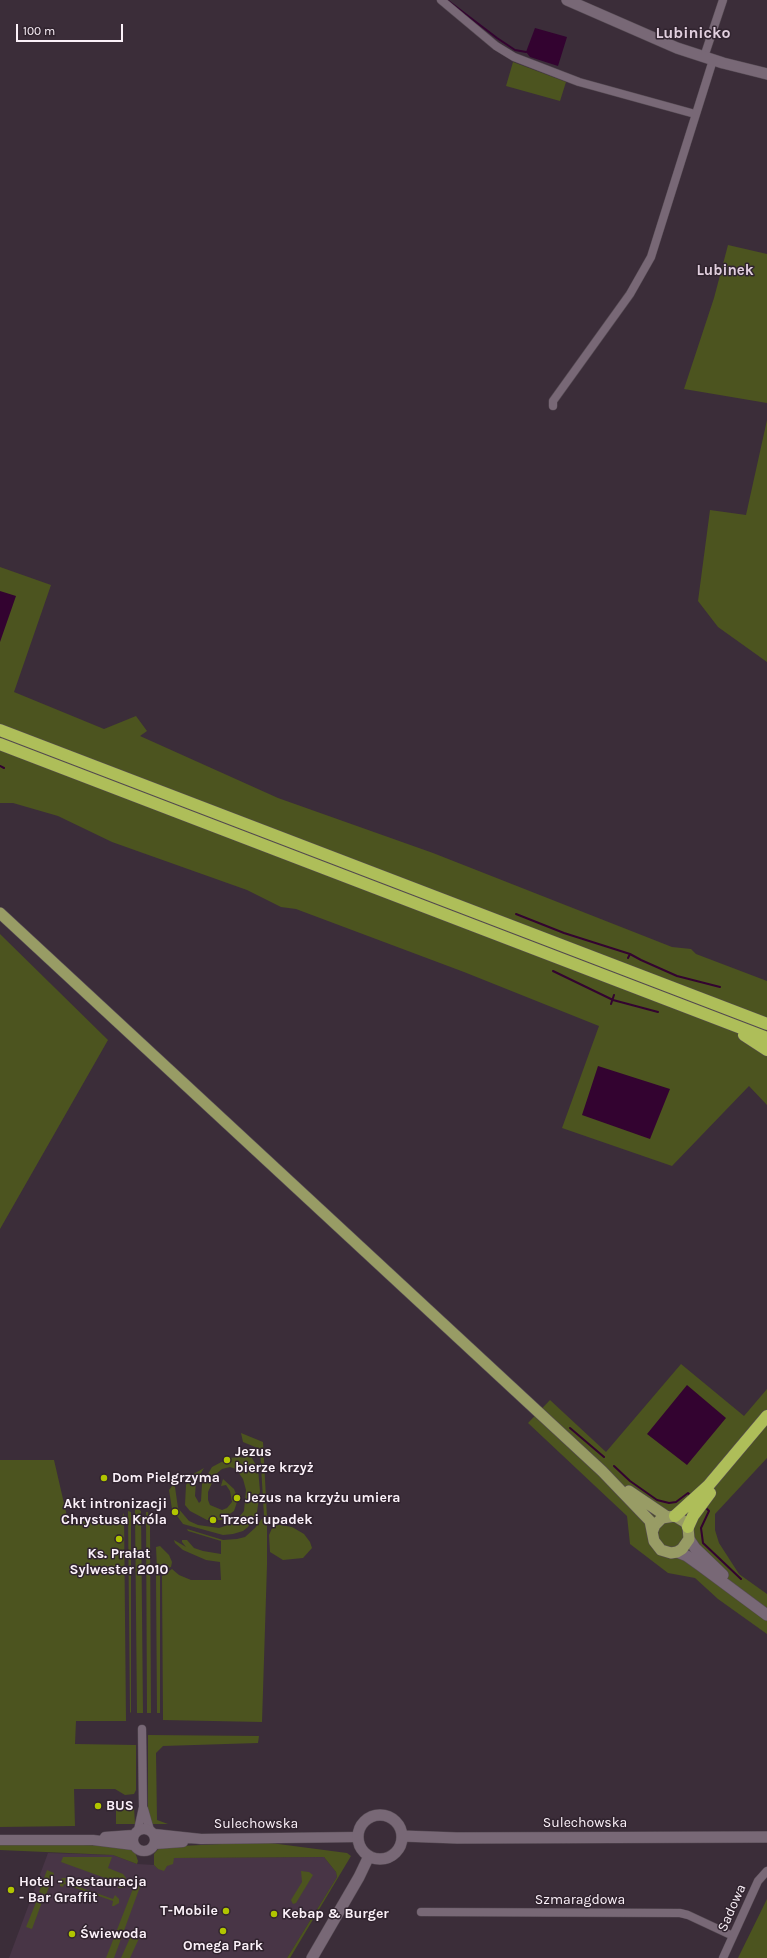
<!DOCTYPE html>
<meta charset="utf-8">
<style>
body{margin:0}
#map{position:relative;width:767px;height:1958px;overflow:hidden;background:#3b2d39;font-family:Karla,sans-serif}
canvas{display:block}
.scale{position:absolute;left:16px;top:24px;width:107px;height:18px;box-sizing:border-box;border:2px solid #fbf1f9;border-top:0;padding-left:5px;font-size:12px;line-height:14px;white-space:nowrap;color:#fbf1f9;-webkit-text-stroke:3px #31242f;paint-order:stroke}
</style>
<div id="map">
<canvas width="767" height="1958"></canvas>
<div class="scale">100 m</div>
</div>
<script>
const c = document.querySelector('canvas').getContext('2d');
c.lineJoin = 'round';
function fill(path, color) { c.fillStyle = color; c.fill(path, 'evenodd'); }
const toPath = rows => new Path2D(rows.map(r => 'M' + r).join(''));
function trace(path, color, width, dash) { c.strokeStyle = color; c.lineWidth = width; c.lineCap = dash ? 'butt' : 'round'; c.setLineDash(dash || []); c.stroke(path); }
function label(font, color, halo, rows, align = 'center') {
  c.font = font + ' Karla,sans-serif'; c.lineWidth = 3; c.setLineDash([]); c.textBaseline = 'middle'; c.strokeStyle = halo; c.fillStyle = color; for (const [text, x, y, turn = 0] of rows) {
    c.save(); c.translate(x, y); c.rotate((+turn || 0) * Math.PI / 180); c.textAlign = isNaN(turn) ? turn : align; if (halo) c.strokeText(text, 0, 0); c.fillText(text, 0, 0); c.restore();
  }
}
const built = toPath([
 [48,1853,113,1855,137,1864,154,1865,158,1869,167,1866,174,1858,324,1857,336,1872,337,1877,287,1958,9,1958]
]);
const green = toPath([
 [513,62,566,82,560,101,506,86],
 [728,245,767,254,767,403,684,389,714,298],
 [767,420,767,662,718,627,698,601,710,510,746,515],
 [0,567,51,585,14,692,104,729,136,716,147,731,140,736,278,798,433,853,672,947,691,949,696,954,767,981,767,1105,749,1086,672,1166,562,1128,599,1026,464,972,296,909,281,907,247,890,112,842,58,816,13,803,0,803],
 [0,934,108,1040,0,1229],
 [681,1364,744,1416,767,1389,767,1458,715,1514,715,1530,719,1543,739,1574,767,1594,767,1634,718,1599,695,1578,668,1573,630,1544,627,1516,528,1423,550,1400,606,1452],
 [241,1433,263,1442,267,1517,267,1565,262,1722,163,1720,162,1576,172,1569,179,1575,191,1580,221,1580,220,1562,206,1560,183,1550,175,1543,174,1540,186,1547,182,1542,182,1540,187,1540,194,1548,203,1551,221,1554,221,1541,188,1531,187,1529,223,1540,237,1539,245,1537,255,1528,264,1516,260,1449,243,1442],
 [246,1454,252,1458,258,1469,260,1491,257,1512,248,1527,243,1531,233,1534,223,1535,183,1524,172,1509,169,1490,172,1486,172,1482,174,1480,178,1508,189,1521,198,1525,219,1528,231,1524,237,1520,244,1511,246,1490,243,1479,236,1469,230,1467,222,1469,216,1474,208,1492,208,1500,210,1505,222,1510,227,1508,232,1502,230,1491,226,1485,221,1486,223,1479,234,1489,238,1499,234,1511,221,1520,207,1520,190,1511,185,1505,186,1485,190,1476,204,1468,196,1481,195,1496,199,1503,201,1501,202,1484,212,1467,229,1458,239,1457,245,1458],
 [0,1460,54,1460,69,1525,100,1517,106,1523,119,1522,124,1513,126,1721,76,1721,75,1744,136,1745,136,1790,134,1794,125,1795,115,1789,74,1789,75,1826,0,1827],
 [137,1508,141,1511,143,1713,137,1713,135,1510],
 [128,1511,131,1512,131,1713,130,1712],
 [146,1512,148,1512,150,1526,151,1713,147,1713],
 [274,1524,292,1527,304,1534,310,1542,312,1548,303,1558,283,1560,270,1552,269,1535],
 [160,1546,169,1555,172,1562,171,1567,162,1570,157,1568,156,1547],
 [158,1574,160,1576,160,1713,157,1713,156,1575],
 [148,1735,259,1736,258,1743,163,1746,156,1753,157,1820,168,1824,151,1824,148,1812],
 [124,1804,134,1807,135,1824,116,1824,116,1810,119,1806],
 [263,1842,347,1853,351,1856,290,1958,287,1958,337,1877,336,1872,324,1857,174,1858,173,1864,167,1866,164,1871,158,1869,154,1865,154,1854,160,1847],
 [0,1843,126,1846,130,1847,135,1852,138,1861,137,1864,113,1855,0,1850],
 [63,1857,112,1857,108,1868,123,1874,126,1878,126,1885,123,1888,118,1888,119,1883,61,1862],
 [47,1870,54,1873,46,1895,39,1892],
 [301,1871,309,1872,313,1875,296,1903,293,1904,291,1900,302,1882],
 [62,1878,66,1878,65,1882,113,1899,115,1895,119,1899,119,1903,114,1906,112,1906,113,1901,64,1884,63,1887,60,1886,60,1881],
 [136,1881,140,1881,141,1884,114,1958,106,1958],
 [767,1899,767,1958,738,1958],
 [37,1900,42,1902,32,1929,26,1927],
 [134,1929,141,1934,130,1958,121,1958]
]);
const water = toPath([
 [535,28,567,37,558,66,530,57,526,52],
 [0,591,16,596,0,642],
 [598,1066,670,1089,650,1139,582,1115],
 [687,1385,726,1418,687,1465,647,1434]
]);
const stream = toPath([
 [447,0,497,38,515,50,526,52],
 [0,766,4,768],
 [516,914,564,933,630,954],
 [628,958,630,954,641,960,677,976,720,987],
 [553,971,613,1000,658,1012],
 [611,1004,614,995],
 [570,1428,604,1457],
 [614,1466,630,1481,657,1500,669,1503,676,1502,688,1493,690,1495],
 [707,1509,709,1511,701,1528,703,1543,741,1579]
]);
const minor = toPath([
 [441,0,496,46,514,57,579,82,695,114],
 [704,57,723,0],
 [553,406,553,401,630,294,651,257,713,60],
 [144,1809,150,1830],
 [138,1830,143,1807,142,1729],
 [421,1912,680,1913,688,1915,733,1936],
 [723,1958,758,1881,767,1871]
]);
const tertiary = toPath([
 '133 1840a11 11 0 1 1 22 0a11 11 0 1 1-22 0Z',
 [154,1834,201,1839,358,1837],
 [105,1837,133,1835],
 [0,1840,93,1840,133,1845],
 [155,1844,183,1842]
]);
const secondary = toPath([
 [567,0,677,48,723,63,767,74],
 [689,1539,695,1548,723,1575],
 [677,1552,687,1556,701,1566,767,1615],
 '358 1837a22 22 0 1 1 44 0a22 22 0 1 1-44 0Z',
 [402,1836,457,1838,767,1837],
 [312,1958,359,1877,369,1856]
]);
const primary = toPath([
 [0,913,602,1471,650,1521,654,1541,661,1550,671,1553,677,1552,682,1549,689,1539,688,1527,685,1522,675,1516,662,1518,655,1525,653,1530],
 [629,1491,666,1516]
]);
const motorway = toPath([
 [0,730,767,1024],
 [0,744,767,1038],
 [744,1035,767,1050],
 [675,1516,708,1486,767,1416],
 [688,1527,693,1516,710,1493]
]);
const markers = [
 [227,1460,4,"#b1c500"],
 [104,1478,4,"#b1c500"],
 [237,1498,4,"#b1c500"],
 [175,1512,4,"#b1c500"],
 [213,1520,4,"#b1c500"],
 [119,1539,4,"#b1c500"],
 [98,1806,4,"#b1c500"],
 [11,1890,4,"#b1c500"],
 [226,1911,4,"#b1c500"],
 [274,1914,4,"#b1c500"],
 [223,1931,4,"#b1c500"],
 [72,1934,4,"#b1c500"]
];
const poiNames = [
 ["Jezus",235,1452],
 ["bierze krzyż",235,1468],
 ["Dom Pielgrzyma",112,1478],
 ["Jezus na krzyżu umiera",245,1498],
 ["Akt intronizacji",167,1504,"right"],
 ["Chrystusa Króla",167,1520,"right"],
 ["Trzeci upadek",221,1520],
 ["Ks. Prałat",119,1554,"center"],
 ["Sylwester 2010",119,1570,"center"],
 ["BUS",106,1806],
 ["Hotel - Restauracja",19,1882],
 ["- Bar Graffit",19,1898],
 ["T-Mobile",218,1911,"right"],
 ["Kebap & Burger",282,1914],
 ["Świewoda",80,1934],
 ["Omega Park",223,1946,"center"]
];
const streetNames = [
 ["Sulechowska",585,1823],
 ["Sulechowska",256,1824],
 ["Szmaragdowa",580,1900],
 ["Sadowa",732,1908,-66]
];
const neighbourhoodNames = [
 ["Lubinek",725,271]
];
const quarterNames = [
 ["Lubinicko",693,33]
];
fill(built, '#483546');
fill(green, '#4c541f');
fill(water, '#330330');
trace(stream, '#330330', 2);
trace(minor, '#564b54', 9);
trace(tertiary, '#564b54', 11);
trace(secondary, '#564b54', 12);
trace(primary, '#564b54', 12);
trace(motorway, '#564b54', 13);
trace(minor, '#786876', 8);
trace(tertiary, '#786876', 10);
trace(secondary, '#786876', 11);
trace(primary, '#989c65', 11);
trace(motorway, '#aebe59', 12);
for (const [x, y, r, color] of markers) { const dot = new Path2D(); dot.arc(x, y, r, 0, 2 * Math.PI); c.fillStyle = color; c.fill(dot); trace(dot, '#31242f', 1.5); }
label('bold 14px', '#fbf1f9', '#31242f', poiNames, 'left');
label('14px', '#fbf1f9', '#31242f', streetNames);
label('bold 15px', '#e1cfde', '#31242f', neighbourhoodNames);
label('bold 16px', '#e1cfde', '#31242f', quarterNames);
</script>
